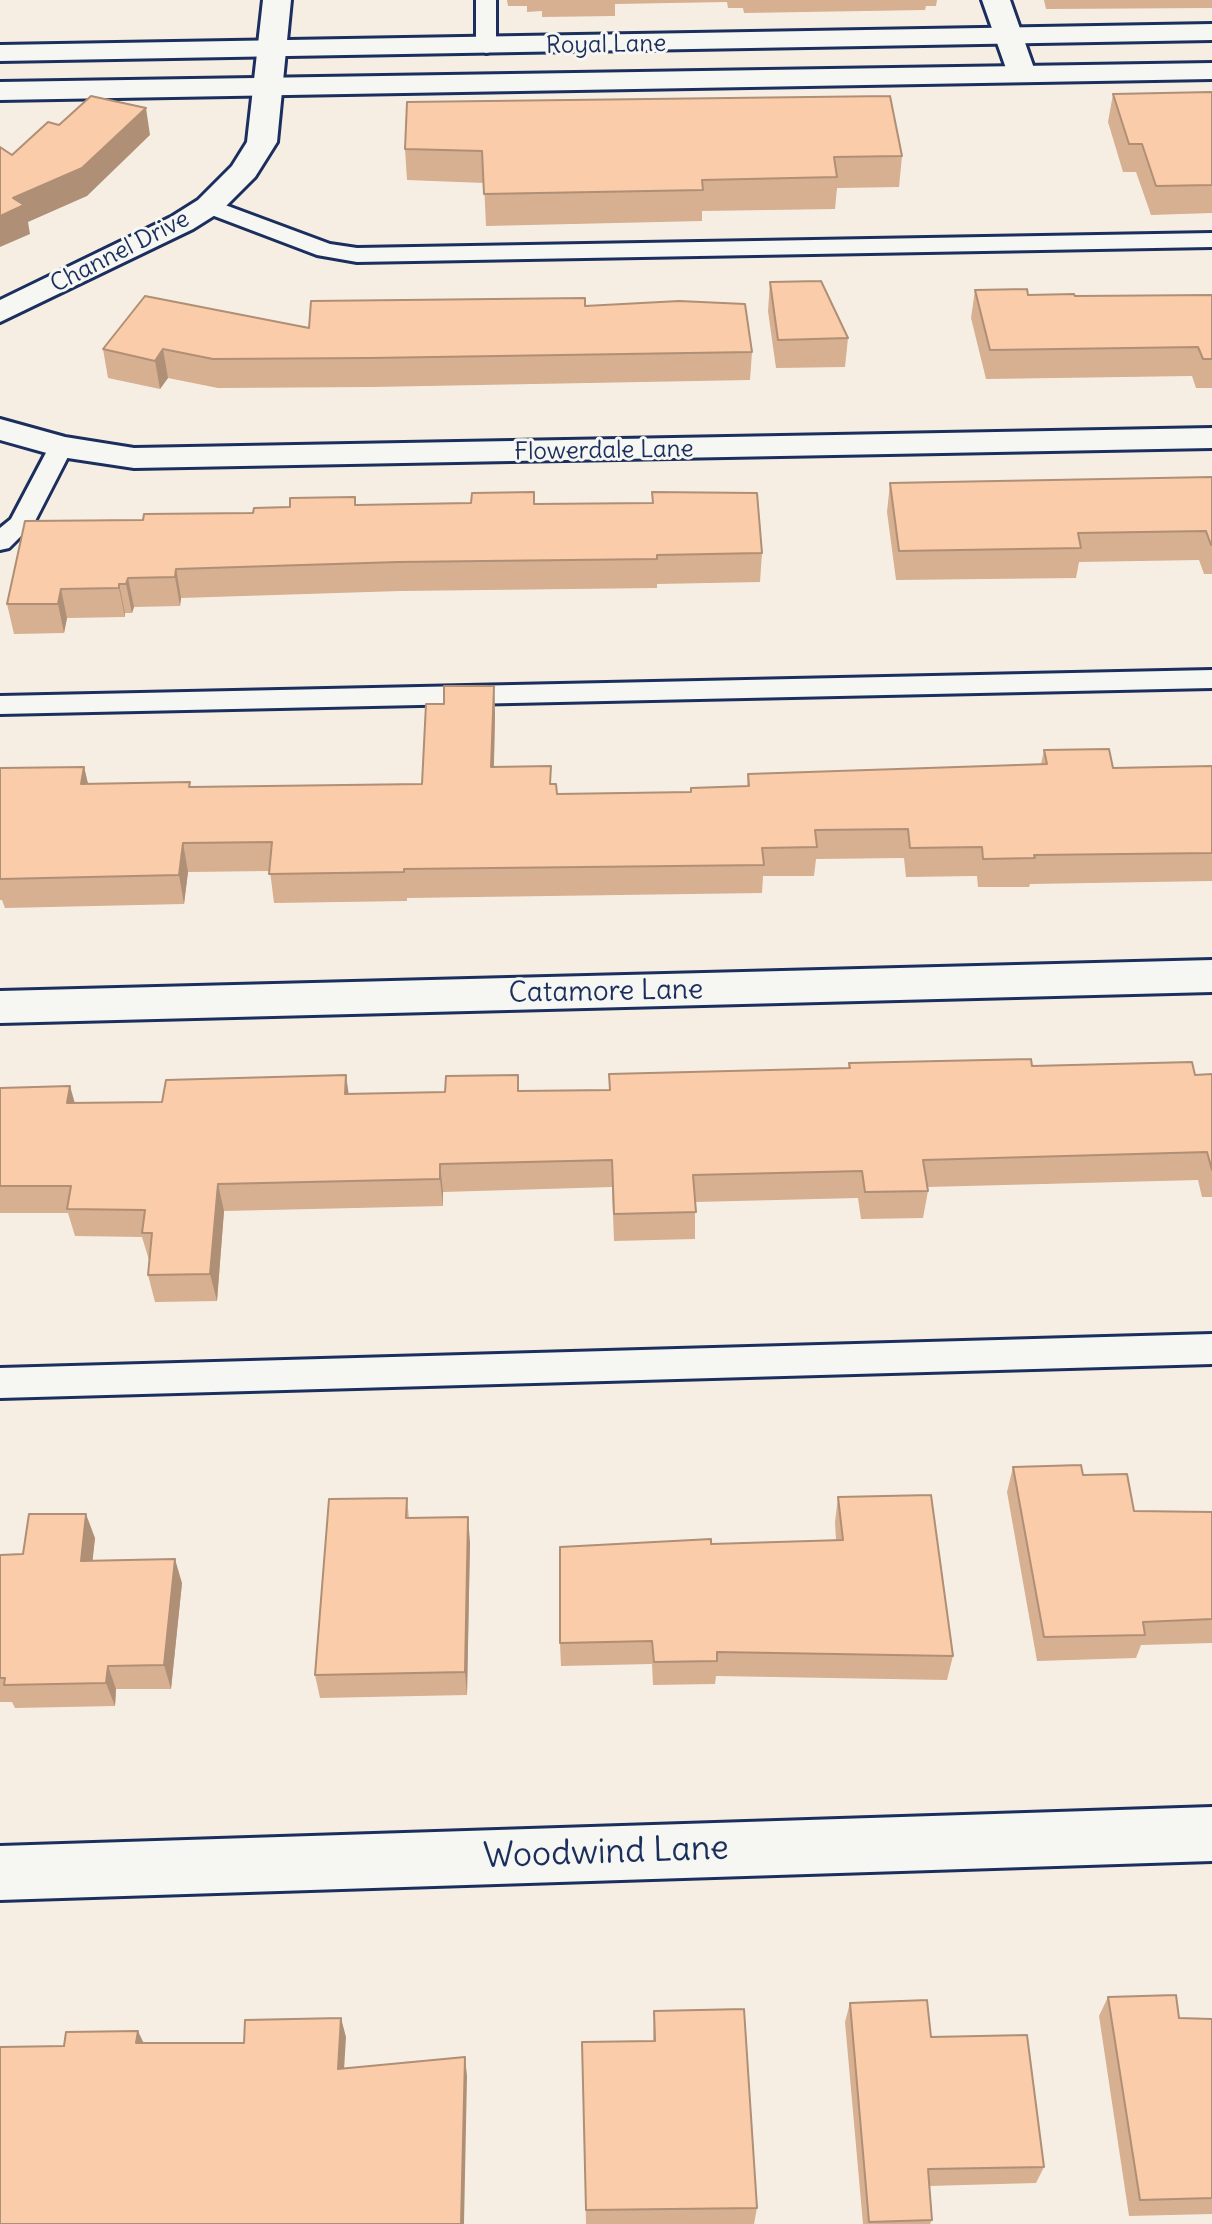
<!DOCTYPE html>
<style>
body{margin:0}
canvas{display:block;background:#f7eee3}
</style>
<canvas width="1212" height="2224"></canvas>
<script>
const c = document.querySelector('canvas').getContext('2d');
c.lineJoin = 'round';
const toPath = rows => new Path2D(rows.map(r => 'M' + r).join(''));
function trace(path, color, width, dash) { c.strokeStyle = color; c.lineWidth = width; c.lineCap = dash ? 'butt' : 'round'; c.setLineDash(dash || []); c.stroke(path); }
function fill(path, color) { c.fillStyle = color; c.fill(path, 'evenodd'); }
function label(font, color, halo, rows, align = 'center') {
  c.font = font + ' Delius,sans-serif'; c.lineWidth = 6; c.setLineDash([]); c.textBaseline = 'middle'; c.strokeStyle = halo; c.fillStyle = color; for (const [text, x, y, turn = 0] of rows) {
    c.save(); c.translate(x, y); c.rotate((+turn || 0) * Math.PI / 180); c.textAlign = isNaN(turn) ? turn : align; if (halo) c.strokeText(text, 0, 0); c.fillText(text, 0, 0); c.restore();
  }
}
const service = toPath([
 [476,0,496,0,496,47,493,51,486,53,476,47,476,0],
 [209,199,330,244,357,248,1212,233,1212,247,357,262,317,255,201,211,198,206,209,199],
 [61,440,70,442,73,447,34,523,9,548,0,550,0,528,11,519,49,447,52,442,61,440],
 [1212,670,1212,688,0,714,0,696,1212,670],
 [1212,1334,1212,1364,0,1398,0,1368,1212,1334]
]);
const minor = toPath([
 [263,0,291,0,277,142,255,177,220,212,193,229,0,322,0,300,171,217,198,200,232,166,247,142,263,0],
 [982,0,1010,0,1036,74,1032,80,1022,82,1012,80,1008,74,982,0],
 [0,419,65,437,134,448,1212,428,1212,448,134,468,61,457,0,440,0,419],
 [1212,960,1212,992,0,1023,0,991,1212,960],
 [1212,1807,1212,1861,0,1900,0,1846,1212,1807]
]);
const secondary = toPath([
 [1212,24,1212,40,0,61,0,45,1212,24],
 [1212,63,1212,79,0,100,0,82,1212,63]
]);
const wall = toPath([
 [507,0,937,0,936,6,926,6,925,10,744,13,743,8,728,8,727,2,615,4,615,16,542,17,542,11,527,12,527,6,508,6],
 [1044,0,1212,0,1212,8,1046,9],
 [1212,92,1212,213,1151,215,1136,172,1123,172,1108,122,1113,94],
 [405,149,902,156,899,187,837,188,835,209,702,211,702,221,486,226,484,183,407,180],
 [770,282,848,338,845,367,776,368,768,311],
 [975,290,1028,295,1075,296,1212,295,1212,388,1196,388,1192,376,986,379,971,318],
 [585,306,752,352,750,380,372,387,218,388,168,378,160,389,108,378,103,349],
 [1212,477,1212,574,1204,574,1199,560,1079,562,1076,578,896,580,887,512,890,483],
 [652,492,762,553,760,582,657,584,657,588,400,591,181,598,180,606,134,607,132,613,125,613,125,617,67,618,64,633,14,634,7,604,143,520,356,505,652,503],
 [494,686,495,715,494,767,551,766,551,784,557,794,691,792,747,786,748,774,1041,764,1044,750,1113,768,1212,766,1212,881,1030,884,1029,887,978,887,977,876,906,877,904,858,816,859,814,876,763,876,762,893,407,898,407,901,274,903,270,871,188,872,184,904,5,908,2,900,0,900,0,768,84,767,88,784,191,787,422,784,444,704],
 [849,1063,1032,1066,1195,1075,1212,1074,1212,1197,1202,1197,1198,1180,927,1187,928,1191,923,1218,861,1219,858,1198,695,1202,695,1239,614,1241,612,1187,443,1192,443,1206,224,1211,217,1301,155,1302,148,1275,149,1260,142,1237,75,1236,68,1213,0,1213,0,1088,75,1103,162,1102,348,1094,609,1090,848,1068],
 [1013,1467,1083,1475,1134,1511,1212,1512,1212,1643,1141,1645,1136,1658,1037,1661,1007,1492],
 [838,1497,953,1656,947,1680,716,1676,715,1684,653,1685,652,1664,561,1666,560,1643,711,1544,836,1540,835,1522],
 [407,1498,409,1518,470,1542,467,1695,320,1698,315,1675],
 [95,1538,92,1561,182,1583,171,1689,116,1689,115,1706,15,1708,12,1702,0,1702,0,1555,23,1554],
 [1108,1997,1179,2018,1212,2019,1212,2214,1129,2216,1099,2016],
 [850,2003,931,2037,1044,2167,1036,2183,929,2186,932,2220,930,2224,863,2224,845,2022],
 [654,2011,757,2208,754,2224,586,2224,582,2042,653,2041]
]);
const shadedWall = toPath([
 [146,108,150,135,87,196,28,222,30,234,0,247,0,216,13,198],
 [163,349,168,378,160,389,155,361],
 [176,569,181,598,180,606,175,577],
 [128,578,134,607,132,613,126,584],
 [119,584,125,613,125,617,119,588],
 [61,589,67,618,64,633,58,604],
 [494,686,495,715,493,796,491,767],
 [84,767,91,796,81,784],
 [183,843,188,872,184,904,179,875],
 [346,1075,350,1103,345,1094],
 [70,1086,78,1114,67,1103],
 [440,1164,443,1192,443,1206,440,1179],
 [218,1184,224,1211,217,1301,210,1274],
 [86,1514,95,1538,90,1585,81,1561],
 [468,1517,470,1542,467,1695,465,1672],
 [175,1559,182,1583,171,1689,164,1665],
 [108,1666,116,1689,115,1706,106,1683],
 [341,2018,346,2037,343,2087,338,2069],
 [138,2031,147,2050,136,2043],
 [465,2057,467,2076,464,2224,461,2224]
]);
const building = toPath([
 [1212,92,1212,185,1156,186,1142,144,1129,144,1113,94,1212,92],
 [91,96,146,108,82,168,13,198,24,205,0,216,0,147,12,155,48,122,59,125,91,96],
 [890,96,902,156,834,157,837,177,702,180,703,190,484,194,482,151,405,149,407,102,890,96],
 [821,281,848,338,778,340,770,282,821,281],
 [1027,289,1028,295,1074,294,1075,296,1212,295,1212,359,1203,359,1198,347,990,350,975,290,1027,289],
 [145,296,309,328,311,301,585,298,585,306,679,301,745,304,752,352,370,358,213,359,163,349,155,361,103,349,145,296],
 [1212,477,1212,545,1211,545,1206,531,1078,533,1081,548,899,551,890,483,1212,477],
 [534,492,534,504,653,503,652,492,757,493,762,553,657,555,657,559,398,562,176,569,175,577,128,578,126,584,119,584,119,588,61,589,58,604,7,604,25,521,143,520,144,514,253,513,254,508,290,507,290,498,355,497,355,505,471,503,472,493,534,492],
 [444,686,494,686,491,767,551,766,550,784,556,784,557,794,691,792,691,788,749,786,748,774,1047,764,1044,750,1109,749,1113,768,1212,766,1212,853,1034,855,1035,858,983,859,982,847,910,848,908,829,815,830,817,847,762,848,764,865,404,869,404,872,269,874,272,842,183,843,179,875,0,879,0,768,84,767,81,784,190,782,189,787,422,784,426,704,444,704,444,686],
 [1031,1059,1032,1066,1192,1062,1195,1075,1212,1074,1212,1170,1207,1152,923,1160,928,1191,865,1192,862,1171,693,1175,696,1212,614,1214,612,1160,440,1164,440,1179,218,1184,210,1274,148,1275,152,1233,142,1233,145,1210,67,1209,71,1186,0,1186,0,1088,70,1086,67,1103,162,1102,166,1080,346,1075,345,1094,445,1092,446,1076,518,1075,518,1091,610,1090,609,1074,850,1068,849,1063,1031,1059],
 [1081,1465,1083,1475,1127,1474,1134,1511,1212,1512,1212,1619,1143,1622,1145,1635,1044,1637,1013,1467,1081,1465],
 [931,1495,953,1656,717,1652,717,1661,654,1662,652,1641,560,1643,560,1547,711,1539,711,1544,843,1540,838,1497,931,1495],
 [407,1498,406,1518,468,1517,465,1672,315,1675,329,1499,407,1498],
 [29,1514,86,1514,81,1561,175,1559,164,1665,108,1666,106,1683,4,1685,5,1678,0,1678,0,1555,23,1554,29,1514],
 [1176,1995,1179,2018,1212,2019,1212,2198,1140,2200,1108,1997,1176,1995],
 [927,2000,931,2037,1027,2035,1044,2167,928,2169,932,2220,869,2222,850,2003,927,2000],
 [744,2009,757,2208,586,2210,582,2042,655,2041,654,2011,744,2009],
 [341,2018,338,2069,465,2057,461,2224,0,2224,0,2047,64,2046,66,2032,138,2031,136,2043,244,2043,245,2020,341,2018]
]);
const farStreetnames = [
 ["Royal Lane",606,45,-1],
 ["Channel Drive",120,252,-27],
 ["Flowerdale Lane",604,451,-1]
];
const streetNames = [
 ["Catamore Lane",606,992,-1]
];
const nearStreetnames = [
 ["Woodwind Lane",606,1853,-2]
];
trace(service, '#1b2f5e', 6);
trace(minor, '#1b2f5e', 6);
trace(secondary, '#1b2f5e', 6);
fill(service, '#f6f6f2');
fill(minor, '#f6f6f2');
fill(secondary, '#f6f6f2');
fill(wall, '#d7af91');
fill(shadedWall, '#af8f76');
fill(building, '#facca9');
trace(building, '#af8f76', 2);
label('24px', '#1b2f5e', '#f6f6f2', farStreetnames);
label('28px', '#1b2f5e', '#f6f6f2', streetNames);
label('34px', '#1b2f5e', '#f6f6f2', nearStreetnames);
</script>
